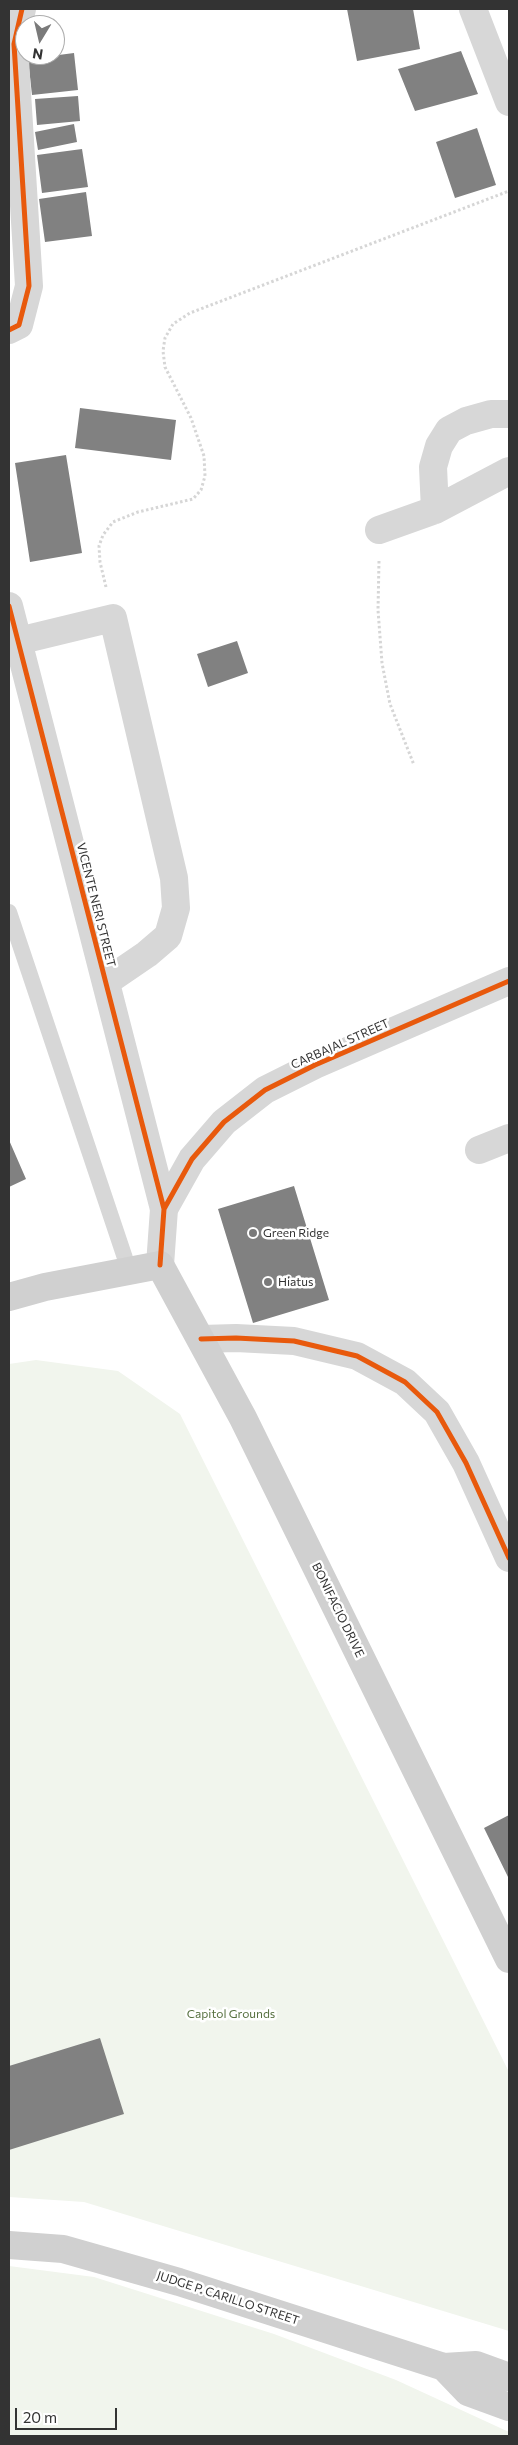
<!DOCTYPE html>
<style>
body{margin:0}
#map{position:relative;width:518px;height:2445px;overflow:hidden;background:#fff;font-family:Commissioner,sans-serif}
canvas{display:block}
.frame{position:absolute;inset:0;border:10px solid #333;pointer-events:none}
.north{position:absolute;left:15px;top:15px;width:50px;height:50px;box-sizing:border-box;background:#fff;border:1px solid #adadad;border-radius:50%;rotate:189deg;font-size:14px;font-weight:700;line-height:20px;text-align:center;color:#333}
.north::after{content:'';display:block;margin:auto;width:18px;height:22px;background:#7a7a7a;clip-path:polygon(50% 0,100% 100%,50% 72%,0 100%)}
.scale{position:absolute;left:15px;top:2408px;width:102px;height:22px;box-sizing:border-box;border:2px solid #333;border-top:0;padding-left:6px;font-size:15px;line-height:18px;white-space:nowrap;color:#333;-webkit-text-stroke:4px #fff;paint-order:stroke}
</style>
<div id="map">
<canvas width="518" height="2445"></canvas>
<div class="frame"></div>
<div class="north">N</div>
<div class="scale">20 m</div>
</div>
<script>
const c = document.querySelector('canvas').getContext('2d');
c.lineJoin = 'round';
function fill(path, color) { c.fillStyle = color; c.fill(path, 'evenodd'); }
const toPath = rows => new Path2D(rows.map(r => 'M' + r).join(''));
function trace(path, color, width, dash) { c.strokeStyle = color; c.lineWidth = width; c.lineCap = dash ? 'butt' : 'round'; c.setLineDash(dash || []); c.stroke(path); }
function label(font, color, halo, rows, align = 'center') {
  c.font = font + ' Commissioner,sans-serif'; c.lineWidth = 5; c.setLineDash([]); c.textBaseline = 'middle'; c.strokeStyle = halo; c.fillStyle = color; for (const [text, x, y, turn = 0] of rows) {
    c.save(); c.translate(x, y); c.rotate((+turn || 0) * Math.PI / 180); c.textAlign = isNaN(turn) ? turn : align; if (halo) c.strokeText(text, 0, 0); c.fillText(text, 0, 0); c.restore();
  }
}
const green = toPath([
 [36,1360,118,1371,180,1414,509,2072,509,2331,84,2202,9,2197,9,1364],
 [9,2266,94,2277,274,2334,396,2380,509,2432,509,2436,9,2436]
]);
const building = toPath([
 [347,9,413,9,420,49,357,61],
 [461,51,478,94,415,111,398,69],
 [74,53,78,90,32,95,28,59],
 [78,96,80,121,37,125,35,99],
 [74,124,77,142,38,150,35,132],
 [477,128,496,185,455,198,436,142],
 [82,149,88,187,42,193,37,155],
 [86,192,92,236,45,242,39,199],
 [80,408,176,420,171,460,75,448],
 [66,455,82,553,30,562,15,463],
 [237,641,248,673,208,687,197,654],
 [9,1140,26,1179,9,1187],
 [294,1186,329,1300,253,1323,218,1209],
 [509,1815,509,1879,484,1828],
 [100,2038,124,2114,9,2150,9,2066]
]);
const path = toPath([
 [379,561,378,610,382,663,390,704,414,765],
 [106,587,100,562,99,546,103,535,113,522,138,512,193,499,201,490,205,476,204,456,191,418,165,367,163,351,165,338,173,324,190,313,509,191]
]);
const service = toPath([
 [9,912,129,1270]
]);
const minor = toPath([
 [473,9,509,102],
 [9,330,19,325,29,286,14,44,22,9],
 [435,510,433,467,439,446,449,430,466,421,491,414,509,414],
 [379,530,435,510,509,471],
 [9,606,164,1209],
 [18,641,113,618,174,878,176,908,168,936,147,954,106,982],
 [479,1150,509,1138],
 [201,1339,236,1338,294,1341,357,1356,405,1382,437,1412,466,1463,509,1558]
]);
const tertiary = toPath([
 [160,1265,164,1209,192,1159,224,1122,265,1090,315,1065,509,981]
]);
const secondary = toPath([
 [9,1297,45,1287,160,1265,243,1418,509,1959],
 [9,2245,63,2249,179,2282,444,2367,476,2365,509,2377],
 [444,2367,468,2392,509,2407]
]);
const cycleway = toPath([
 [9,330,19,325,29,286,14,44,22,9],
 [9,606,164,1209],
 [160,1265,164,1209,192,1159,224,1122,265,1090,315,1065,509,981],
 [201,1339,236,1338,294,1341,357,1356,405,1382,437,1412,466,1463,509,1558]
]);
const markers = [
 [253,1233,5,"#7a7a7a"],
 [268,1282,5,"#7a7a7a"]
];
const streetNames = [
 ["VICENTE NERI STREET",96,905,76],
 ["CARBAJAL STREET",340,1044,-24],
 ["BONIFACIO DRIVE",338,1610,64],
 ["JUDGE P. CARILLO STREET",228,2298,18]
];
const poiNames = [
 ["Green Ridge",263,1233],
 ["Hiatus",278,1282]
];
const parkNames = [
 ["Capitol Grounds",231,2014]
];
fill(green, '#f1f5ed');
fill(building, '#818181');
trace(path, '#d6d6d6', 3, [2.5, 2.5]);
trace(service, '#d7d7d7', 16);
trace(minor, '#d7d7d7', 28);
trace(tertiary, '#d7d7d7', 28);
trace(secondary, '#d0d0d0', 28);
trace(cycleway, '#e8590c', 5);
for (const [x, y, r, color] of markers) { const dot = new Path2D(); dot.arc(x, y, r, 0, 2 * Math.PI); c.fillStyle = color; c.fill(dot); trace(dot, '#fff', 2); }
label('12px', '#333', '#fff', streetNames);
label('12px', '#333', '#fff', poiNames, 'left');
label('12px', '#56703f', '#fff', parkNames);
</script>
